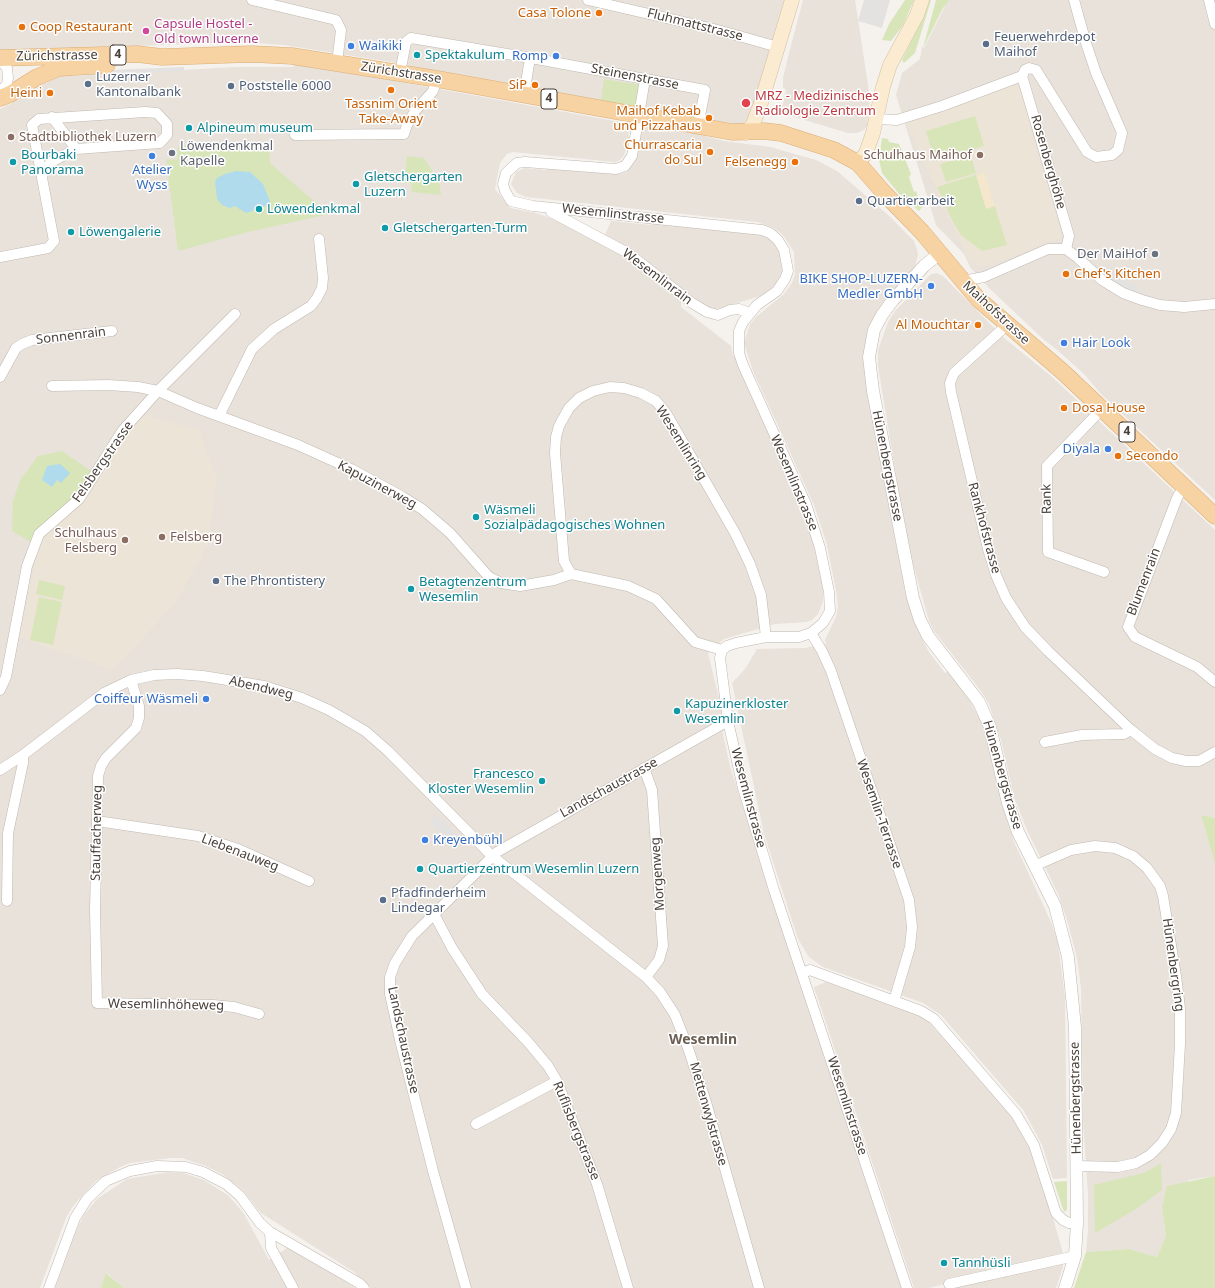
<!DOCTYPE html>
<meta charset="utf-8">
<style>
body{margin:0}
canvas{display:block;background:#f5f1ed}
</style>
<canvas width="1215" height="1288"></canvas>
<script>
const c = document.querySelector('canvas').getContext('2d');
c.lineJoin = 'round';
function fill(path, color) { c.fillStyle = color; c.fill(path, 'evenodd'); }
const toPath = rows => new Path2D(rows.map(r => 'M' + r).join(''));
function trace(path, color, width, dash) { c.strokeStyle = color; c.lineWidth = width; c.lineCap = dash ? 'butt' : 'round'; c.setLineDash(dash || []); c.stroke(path); }
function label(font, color, halo, rows, align = 'center') {
  c.font = font + ' "Noto Sans",sans-serif'; c.lineWidth = 3; c.setLineDash([]); c.textBaseline = 'middle'; c.strokeStyle = halo; c.fillStyle = color; for (const [text, x, y, turn = 0] of rows) {
    c.save(); c.translate(x, y); c.rotate((+turn || 0) * Math.PI / 180); c.textAlign = isNaN(turn) ? turn : align; if (halo) c.strokeText(text, 0, 0); c.fillText(text, 0, 0); c.restore();
  }
}
const residential = toPath([
 [0,0,786,0,749,120,741,125,614,105,446,75,391,62,284,45,241,42,0,51],
 [803,0,855,0,870,98,867,126,864,130,857,133,848,133,781,113,786,90,783,87,783,78,788,57],
 [948,0,1215,0,1215,500,1102,395,1084,374,1056,349,1043,339,989,288,970,267,964,254,936,225,896,95,902,73,920,59,922,47,924,48],
 [296,63,620,122,628,129,629,138,624,155,620,160,615,162,513,152,507,154,500,163,495,189,510,208,536,213,555,220,619,253,681,297,681,307,731,346,733,356,735,356,761,414,812,536,823,585,823,602,818,614,812,620,807,622,775,624,724,639,708,653,721,707,723,734,730,766,744,810,788,948,908,1288,371,1288,354,1272,261,1213,242,1189,222,1174,206,1166,182,1158,170,1158,130,1163,120,1167,96,1181,73,1206,66,1218,40,1288,0,1288,0,109,12,103,22,93,50,78,70,74,73,76,235,67,293,67],
 [643,123,699,134,724,141,770,147,816,160,837,171,887,214,914,241,917,249,918,255,915,266,883,302,868,328,865,345,867,383,877,446,901,568,910,609,919,633,929,652,945,673,948,671,968,697,982,723,1014,842,1051,922,1058,943,1065,998,1067,1178,1053,1179,1042,1145,1024,1111,941,1015,923,1003,823,967,809,957,798,939,764,834,732,683,745,669,757,649,805,648,826,644,825,640,836,617,838,607,837,596,827,545,814,505,753,371,744,343,750,324,756,317,784,294,792,283,795,274,794,252,783,235,774,228,757,222,526,197,517,193,511,184,516,172,525,168,545,170,547,167,620,174,627,172,635,162],
 [611,221,651,225,651,222,758,234,768,238,779,249,783,261,782,272,776,284,764,295,713,310,700,304,644,259,605,235],
 [937,273,943,276,1003,337,1051,376,1215,530,1215,818,1201,815,1215,864,1215,1176,1189,1180,1162,1208,1166,1236,1157,1257,1129,1249,1086,1252,1088,1229,1088,1195,1083,1120,1081,988,1077,958,1068,923,1059,896,1027,830,1015,800,1001,740,989,704,981,691,934,631,929,621,911,557,899,494,878,366,878,350,888,322,895,311,931,274],
 [826,982,915,1014,927,1020,1016,1120,1029,1146,1051,1211,1063,1253,929,1288,914,1288,814,987],
 [169,1172,183,1173,204,1180,229,1196,244,1214,269,1260,287,1248,291,1247,355,1288,124,1288,107,1273,101,1288,55,1288,76,1231,84,1215,97,1199,127,1179],
 [1060,1262,1063,1265,1062,1270,1056,1288,949,1288]
]);
const education = toPath([
 [1018,84,1062,237,991,265,980,266,969,261,905,121],
 [141,415,199,430,217,479,208,545,175,604,113,670,20,638,36,556,44,535,82,504,92,491,100,472,117,446]
]);
const green = toPath([
 [905,0,914,0,903,25,891,41,882,40,889,24],
 [928,0,931,0,915,53,904,63,902,60,917,30],
 [936,0,948,0,948,2,943,8,923,48],
 [604,79,641,85,638,107,601,100],
 [975,116,984,146,935,161,926,131],
 [882,138,888,139,889,142,899,144,911,174,909,177,914,192,916,191,919,200,922,199,925,204,919,211,900,195,882,173,879,160],
 [269,143,270,163,329,214,248,232,178,251,166,159,177,160,178,146],
 [971,155,976,173,946,182,940,164],
 [407,156,424,158,439,182,441,195,412,192,411,183,404,183],
 [984,172,1007,245,982,251,961,235,953,222,937,187],
 [62,451,95,474,34,544,12,531,13,500,21,479,38,456],
 [39,580,65,586,62,600,36,594],
 [39,597,62,602,53,645,30,640],
 [1201,815,1215,818,1215,864],
 [1161,1163,1162,1190,1136,1209,1095,1233,1094,1185,1144,1173],
 [1215,1176,1215,1288,1074,1288,1086,1252,1129,1249,1157,1257,1166,1236,1162,1208,1167,1186],
 [1067,1181,1067,1210,1064,1212,1054,1182],
 [106,1273,124,1288,101,1288]
]);
const sand = toPath([
 [984,172,995,206,986,209,976,175]
]);
const parking = toPath([
 [864,0,890,0,882,28,858,21],
 [184,67,184,71,84,75,84,71],
 [1105,265,1139,288,1136,297,1122,290,1097,270],
 [437,815,459,837,454,844,430,822]
]);
const water = toPath([
 [236,171,250,172,263,184,271,204,246,213,235,206,230,208,222,205,217,199,215,182,217,178,225,174],
 [60,464,70,473,61,483,57,480,52,487,42,480,47,466]
]);
const minor = toPath([
 [252,0,336,20,341,30,337,63],
 [588,0,714,29,778,47],
 [1209,0,1215,24],
 [0,60,7,68,8,78,7,84,0,92],
 [400,73,406,42,411,38,531,58,705,90,698,126],
 [645,79,632,156,625,166,616,169,525,162,517,163,506,173,503,184,505,191,511,201,533,206,762,230,770,233,778,240,784,250,788,271,785,279,777,291,757,305,743,322,739,331,739,353,743,365,806,504,820,548,829,592,830,611,823,623,811,633,799,637,766,637,736,643,727,646,722,650,720,658,728,721,743,788,774,890,907,1288],
 [524,95,530,58],
 [876,119,897,120,942,106,1022,76],
 [295,135,404,134,407,125,415,111,433,91,437,79],
 [42,178,32,125,39,119,145,112,157,113,167,124,167,135,160,143,76,149],
 [551,208,551,212,628,253,692,303,707,312,718,315,730,310,739,309,749,313],
 [1066,249,1069,236,1022,76,1025,70,1029,68,1036,70,1087,152,1096,157,1112,155,1118,150,1122,133,1096,73,1086,43,1074,0],
 [0,257,48,248,54,241,42,178,44,169,53,161,76,149,52,117],
 [962,281,984,277,1048,249,1066,249,1078,258,1102,280,1123,293,1142,300,1160,305,1184,307,1215,304],
 [1007,325,954,373,950,383,951,392,988,549,996,575,1006,598,1025,627,1048,651,1131,730,1155,749,1172,758,1186,761,1199,761,1215,752],
 [0,377,16,348,22,344,32,340,112,331],
 [52,386,108,385,138,387,158,391,197,408,298,445,351,469,401,496,422,509,450,533,489,577,501,583,520,586,554,580,571,574,628,586,656,599,695,642,722,650],
 [1102,409,1047,466,1048,552,1104,572],
 [219,416,252,349,274,329,311,306,317,298,322,288,323,278,319,239],
 [1184,486,1177,498,1128,627,1135,637,1197,667,1215,682],
 [571,574,564,561,555,453,556,437,559,426,569,408,579,398,593,391,610,387,624,388,641,393,656,401,666,413,735,533,750,564,761,595,766,637],
 [811,633,822,651,831,671,909,900,912,927,910,947,894,1001],
 [131,680,139,706,139,718,136,728,106,758,101,766,98,776,95,910,97,1003,213,1005,234,1007,259,1014],
 [0,690,6,677,27,566,39,534,79,499,123,430,158,391,235,314],
 [1045,742,1082,735,1124,734,1131,730],
 [644,768,652,790,663,946,659,960,646,977],
 [0,770,23,755,104,693,131,680,154,675,177,674,203,676,264,686,302,698,329,710,365,731,388,751,492,856,646,977,660,992,675,1015,688,1048,706,1102,759,1288],
 [97,821,198,836,238,849,309,881],
 [1034,866,1071,850,1095,846,1115,848,1133,856,1147,868,1160,886,1163,896,1176,976,1180,1008,1180,1044,1176,1113,1171,1129,1162,1143,1150,1155,1136,1163,1118,1167,1078,1166],
 [7,901,8,833,23,763,23,755],
 [434,914,452,948,482,994,528,1042,548,1066,557,1081,597,1184,628,1288],
 [802,973,810,970,921,1011,934,1019,1016,1114,1034,1145,1056,1213,1063,1220,1069,1223,1077,1223],
 [476,1124,557,1081],
 [270,1232,359,1283,364,1288],
 [949,1284,1075,1256],
 [49,1288,75,1218,87,1199,106,1181,130,1171,157,1166,186,1167,203,1172,226,1184,240,1196,260,1223,270,1232,271,1248,293,1288],
 [466,1288,433,1171,400,1040,390,994,390,977,395,963,412,936,497,852,728,721]
]);
const tertiary = toPath([
 [940,253,924,266,893,300,882,315,874,330,869,357,873,391,913,598,920,620,928,636,979,702,990,727,1008,803,1018,832,1055,906,1068,957,1075,1027,1077,1223,1075,1256,1065,1288]
]);
const secondary = toPath([
 [746,133,753,124,760,106,792,0],
 [858,163,866,153,873,133,883,87,890,65,917,15,922,0]
]);
const primary = toPath([
 [0,58,137,54,162,57,252,54,292,56,437,79,732,132,764,131,781,133,834,150,858,163,885,194,922,232,978,299,1063,372,1215,516],
 [0,98,10,94,37,77,59,68,107,65]
]);
const markers = [
 [599,13,4,"#e8710a"],
 [22,27,4,"#e8710a"],
 [146,31,4,"#d1479c"],
 [986,44,4,"#5c6f8a"],
 [351,46,4,"#3f7fe0"],
 [417,55,4,"#0f9aa8"],
 [556,56,4,"#3f7fe0"],
 [88,84,4,"#5c6f8a"],
 [535,85,4,"#e8710a"],
 [231,86,4,"#5c6f8a"],
 [391,90,4,"#e8710a"],
 [50,93,4,"#e8710a"],
 [746,103,5,"#e0444e"],
 [709,118,4,"#e8710a"],
 [189,128,4,"#0f9aa8"],
 [11,137,4,"#8d6e63"],
 [710,152,4,"#e8710a"],
 [172,153,4,"#6b7280"],
 [980,155,4,"#8d6e63"],
 [152,156,4,"#3f7fe0"],
 [13,162,4,"#0f9aa8"],
 [795,162,4,"#e8710a"],
 [356,184,4,"#0f9aa8"],
 [859,201,4,"#5c6f8a"],
 [259,209,4,"#0f9aa8"],
 [385,228,4,"#0f9aa8"],
 [71,232,4,"#0f9aa8"],
 [1155,254,4,"#6b7280"],
 [1066,274,4,"#e8710a"],
 [931,286,4,"#3f7fe0"],
 [978,325,4,"#e8710a"],
 [1064,343,4,"#3f7fe0"],
 [1064,408,4,"#e8710a"],
 [1108,449,4,"#3f7fe0"],
 [1118,456,4,"#e8710a"],
 [476,517,4,"#0f9aa8"],
 [162,537,4,"#8d6e63"],
 [125,540,4,"#8d6e63"],
 [216,581,4,"#5c6f8a"],
 [411,589,4,"#0f9aa8"],
 [206,699,4,"#3f7fe0"],
 [677,711,4,"#0f9aa8"],
 [542,781,4,"#0f9aa8"],
 [425,840,4,"#3f7fe0"],
 [420,869,4,"#0f9aa8"],
 [383,900,4,"#5c6f8a"],
 [944,1263,4,"#0f9aa8"]
];
const shields = [
 [118,55,16],
 [549,99,16],
 [1127,432,16]
];
const shieldNames = [
 ["4",118,55],
 ["4",549,99],
 ["4",1127,432]
];
const foodNames = [
 ["Casa Tolone",591,13],
 ["Coop Restaurant",30,27,"left"],
 ["SiP",527,85],
 ["Heini",42,93],
 ["Tassnim Orient",391,104,"center"],
 ["Take-Away",391,119,"center"],
 ["Maihof Kebab",701,111],
 ["und Pizzahaus",701,126],
 ["Churrascaria",702,145],
 ["do Sul",702,160],
 ["Felsenegg",787,162],
 ["Chef's Kitchen",1074,274,"left"],
 ["Al Mouchtar",970,325],
 ["Dosa House",1072,408,"left"],
 ["Secondo",1126,456,"left"]
];
const hotelNames = [
 ["Capsule Hostel -",154,24],
 ["Old town lucerne",154,39]
];
const streetNames = [
 ["Fluhmattstrasse",695,25,14],
 ["Zürichstrasse",57,56,-1],
 ["Zürichstrasse",401,73,9],
 ["Steinenstrasse",635,77,11],
 ["Rosenberghöhe",1048,162,74],
 ["Wesemlinstrasse",613,214,6],
 ["Wesemlinrain",657,277,37],
 ["Maihofstrasse",996,313,43],
 ["Sonnenrain",71,336,-7],
 ["Wesemlinring",681,443,58],
 ["Felsbergstrasse",103,462,-55],
 ["Hünenbergstrasse",887,466,79],
 ["Wesemlinstrasse",794,483,67],
 ["Kapuzinerweg",377,485,28],
 ["Rank",1047,499,-91],
 ["Rankhofstrasse",984,528,75],
 ["Blumenrain",1144,582,-69],
 ["Abendweg",261,688,13],
 ["Hünenbergstrasse",1002,775,74],
 ["Landschaustrasse",609,788,-29],
 ["Wesemlinstrasse",748,798,75],
 ["Wesemlin-Terrasse",879,814,71],
 ["Stauffacherweg",97,833,-89],
 ["Liebenauweg",240,853,21],
 ["Morgenweg",658,874,-94],
 ["Hünenbergring",1173,965,82],
 ["Wesemlinhöheweg",166,1005,1],
 ["Landschaustrasse",403,1040,78],
 ["Hünenbergstrasse",1076,1098,-91],
 ["Wesemlinstrasse",847,1106,72],
 ["Mettenwylstrasse",708,1114,74],
 ["Ruflisbergstrasse",576,1131,68]
];
const serviceNames = [
 ["Feuerwehrdepot",994,37],
 ["Maihof",994,52],
 ["Luzerner",96,77],
 ["Kantonalbank",96,92],
 ["Poststelle 6000",239,86],
 ["Quartierarbeit",867,201],
 ["The Phrontistery",224,581],
 ["Pfadfinderheim",391,893],
 ["Lindegar",391,908]
];
const shopNames = [
 ["Waikiki",359,46,"left"],
 ["Romp",548,56],
 ["Atelier",152,170,"center"],
 ["Wyss",152,185,"center"],
 ["BIKE SHOP-LUZERN-",923,279],
 ["Medler GmbH",923,294],
 ["Hair Look",1072,343,"left"],
 ["Diyala",1100,449],
 ["Coiffeur Wäsmeli",198,699],
 ["Kreyenbühl",433,840,"left"]
];
const cultureNames = [
 ["Spektakulum",425,55],
 ["Alpineum museum",197,128],
 ["Bourbaki",21,155],
 ["Panorama",21,170],
 ["Gletschergarten",364,177],
 ["Luzern",364,192],
 ["Löwendenkmal",267,209],
 ["Gletschergarten-Turm",393,228],
 ["Löwengalerie",79,232],
 ["Wäsmeli",484,510],
 ["Sozialpädagogisches Wohnen",484,525],
 ["Betagtenzentrum",419,582],
 ["Wesemlin",419,597],
 ["Kapuzinerkloster",685,704],
 ["Wesemlin",685,719],
 ["Francesco",534,774,"right"],
 ["Kloster Wesemlin",534,789,"right"],
 ["Quartierzentrum Wesemlin Luzern",428,869],
 ["Tannhüsli",952,1263]
];
const healthNames = [
 ["MRZ - Medizinisches",755,96],
 ["Radiologie Zentrum",755,111]
];
const educationNames = [
 ["Stadtbibliothek Luzern",19,137],
 ["Schulhaus Maihof",972,155,"right"],
 ["Schulhaus",117,533,"right"],
 ["Felsberg",117,548,"right"],
 ["Felsberg",170,537]
];
const worshipNames = [
 ["Löwendenkmal",180,146],
 ["Kapelle",180,161],
 ["Der MaiHof",1147,254,"right"]
];
const neighbourhoodNames = [
 ["Wesemlin",703,1040]
];
fill(residential, '#e8e2db');
fill(education, '#ede4d8');
fill(green, '#d8e5b9');
fill(sand, '#f5e7cd');
fill(parking, '#e4e2e0');
fill(water, '#afdbec');
trace(minor, '#c0b8b0', 11);
trace(tertiary, '#c0b8b0', 13);
trace(secondary, '#d4c0a2', 15);
trace(primary, '#dbae74', 17);
trace(minor, '#fff', 10);
trace(tertiary, '#fff', 12);
trace(secondary, '#fbebd1', 14);
trace(primary, '#f7d3a4', 16);
for (const [x, y, r, color] of markers) { const dot = new Path2D(); dot.arc(x, y, r, 0, 2 * Math.PI); c.fillStyle = color; c.fill(dot); trace(dot, '#fff', 1.5); }
for (const [x, y, w] of shields) { const box = new Path2D(); box.roundRect(x - w / 2, y - 10, w, 20, 3); c.fillStyle = '#fff'; c.fill(box); trace(box, '#49413a', 1); }
label('bold 12px', '#49413a', null, shieldNames);
label('13px', '#c56008', '#fff', foodNames, 'right');
label('13px', '#b23c85', '#fff', hotelNames, 'left');
label('13px', '#49413a', '#fff', streetNames);
label('13px', '#4e5e75', '#fff', serviceNames, 'left');
label('13px', '#366cbe', '#fff', shopNames, 'right');
label('13px', '#0d838f', '#fff', cultureNames, 'left');
label('13px', '#be3a42', '#fff', healthNames, 'left');
label('13px', '#785e54', '#fff', educationNames, 'left');
label('13px', '#5b616d', '#fff', worshipNames, 'left');
label('bold 14px', '#6b5e52', '#fff', neighbourhoodNames);
</script>
